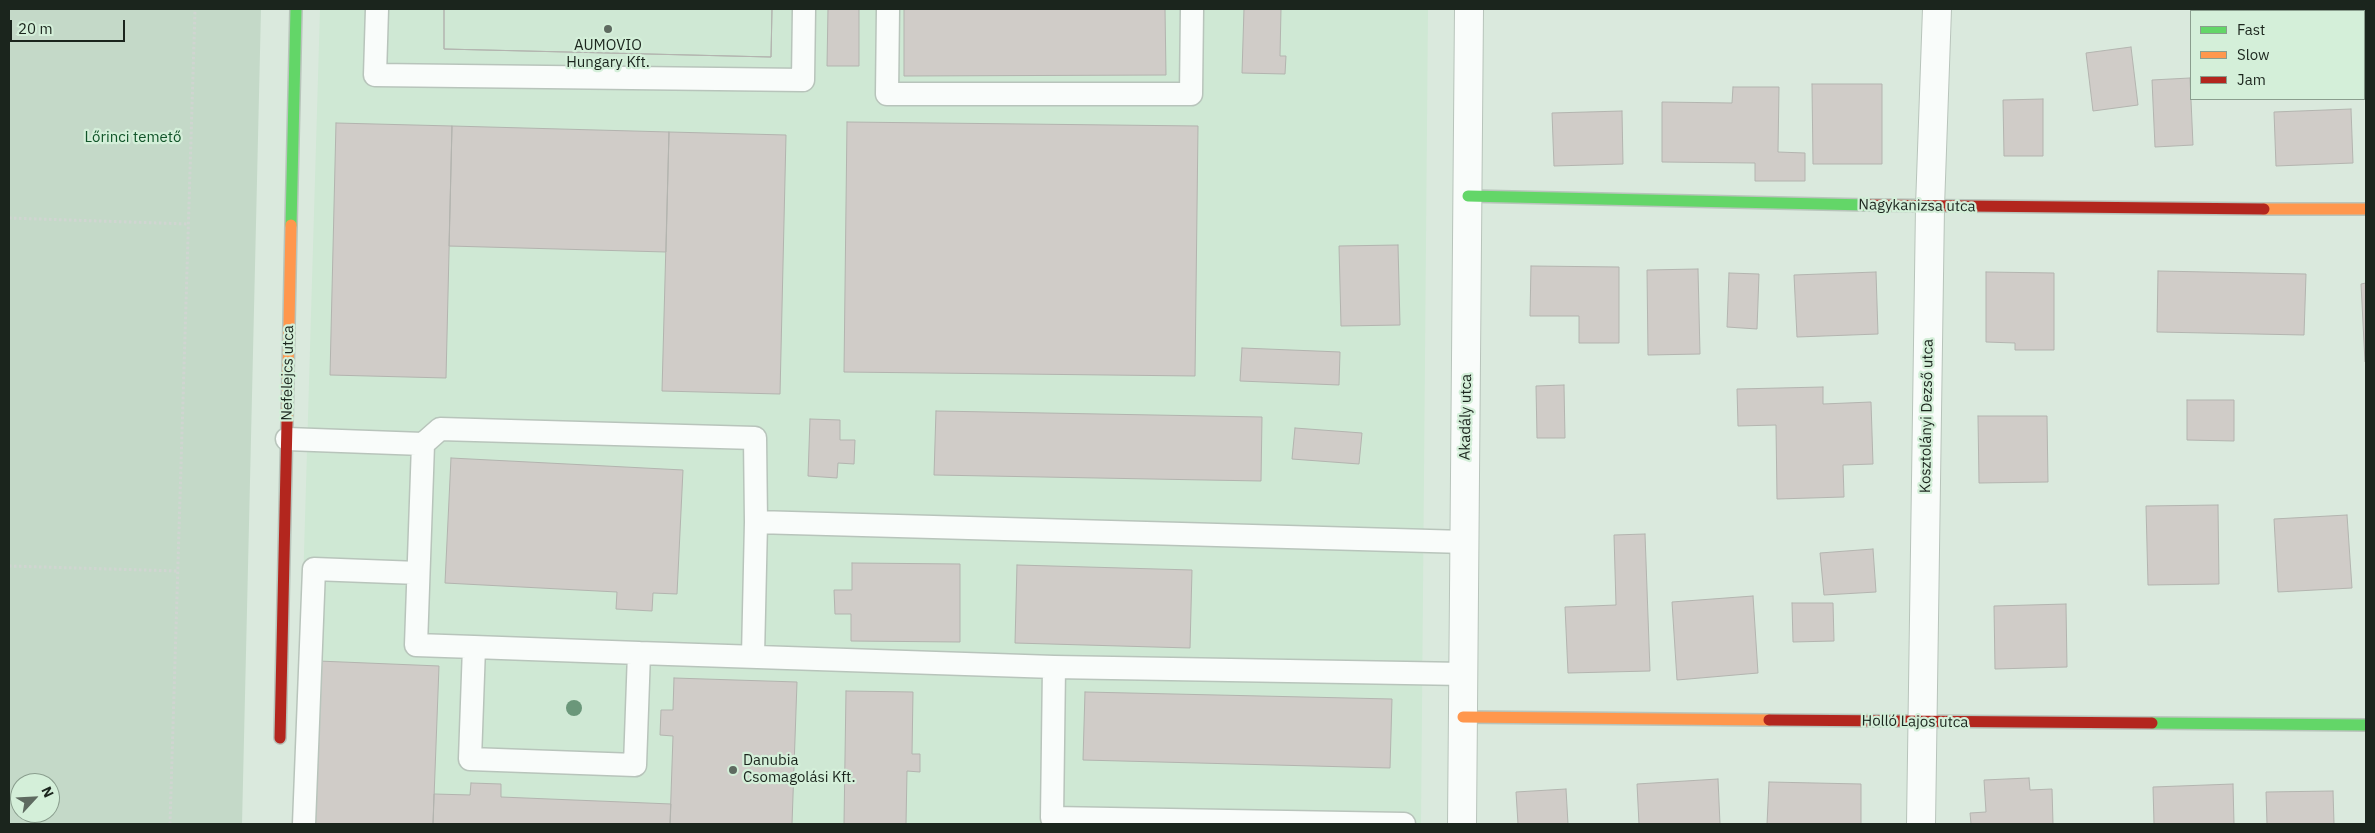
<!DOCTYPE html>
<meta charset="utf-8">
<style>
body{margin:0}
#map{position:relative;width:2375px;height:833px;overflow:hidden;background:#dae9dd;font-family:"IBM Plex Sans",sans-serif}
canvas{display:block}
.frame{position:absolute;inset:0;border:10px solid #1b251d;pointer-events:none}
.legend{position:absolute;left:2190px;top:10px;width:175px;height:90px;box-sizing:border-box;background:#d4efd9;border:1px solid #8a9e8e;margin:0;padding:6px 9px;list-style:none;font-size:15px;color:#1b251d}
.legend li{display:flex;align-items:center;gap:10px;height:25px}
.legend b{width:25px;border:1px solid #8a9e8e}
.north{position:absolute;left:10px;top:773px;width:50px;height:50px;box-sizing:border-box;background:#d4efd9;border:1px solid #8a9e8e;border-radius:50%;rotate:65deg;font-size:14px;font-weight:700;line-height:20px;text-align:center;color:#1b251d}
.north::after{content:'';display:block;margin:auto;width:18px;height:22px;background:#5e6a60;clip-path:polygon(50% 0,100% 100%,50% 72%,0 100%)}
.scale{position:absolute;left:10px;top:20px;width:115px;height:22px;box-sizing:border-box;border:2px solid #1b251d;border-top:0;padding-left:6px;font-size:15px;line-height:18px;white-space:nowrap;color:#1b251d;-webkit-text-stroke:4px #d4efd9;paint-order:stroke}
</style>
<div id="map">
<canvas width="2375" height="833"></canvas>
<div class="frame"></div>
<ul class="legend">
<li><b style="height:6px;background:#63d668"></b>Fast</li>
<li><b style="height:6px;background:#ff974d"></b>Slow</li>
<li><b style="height:6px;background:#b3261e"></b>Jam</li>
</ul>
<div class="north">N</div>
<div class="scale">20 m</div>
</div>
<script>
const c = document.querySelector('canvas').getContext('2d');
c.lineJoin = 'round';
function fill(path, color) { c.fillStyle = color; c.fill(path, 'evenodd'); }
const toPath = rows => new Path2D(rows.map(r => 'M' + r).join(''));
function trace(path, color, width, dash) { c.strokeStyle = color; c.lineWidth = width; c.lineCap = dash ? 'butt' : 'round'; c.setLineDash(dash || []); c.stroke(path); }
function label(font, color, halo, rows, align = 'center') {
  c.font = font + ' "IBM Plex Sans",sans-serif'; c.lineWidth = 4.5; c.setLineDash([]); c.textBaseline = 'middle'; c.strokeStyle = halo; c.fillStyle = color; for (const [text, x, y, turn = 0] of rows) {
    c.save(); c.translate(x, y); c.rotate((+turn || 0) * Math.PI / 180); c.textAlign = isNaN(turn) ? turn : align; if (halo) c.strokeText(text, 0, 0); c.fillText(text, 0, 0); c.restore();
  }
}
const built = toPath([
 [320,9,1428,9,1421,824,296,824]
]);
const green = toPath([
 [9,9,261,9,242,824,9,824],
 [20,783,50,783,50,813,20,813]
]);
const building = toPath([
 [444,9,772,9,771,57,444,49,444,9],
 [444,9,772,9,771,57,444,49,444,9],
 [828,9,859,9,859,66,827,66,828,9],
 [904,9,1165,9,1166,75,904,76,904,9],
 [1244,9,1281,9,1280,56,1286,56,1285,74,1242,73,1244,9],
 [2248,9,2295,9,2295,11,2248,11,2248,9],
 [2131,47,2138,105,2093,111,2086,53,2131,47],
 [2190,78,2193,145,2155,147,2152,80,2190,78],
 [1812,84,1882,84,1882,164,1813,164,1812,84],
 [1733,87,1779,87,1778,152,1805,153,1805,181,1755,181,1755,163,1662,162,1662,102,1732,103,1733,87],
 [2043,99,2043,156,2004,156,2003,100,2043,99],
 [2351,109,2353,163,2276,166,2274,112,2351,109],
 [1622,111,1623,164,1554,166,1552,113,1622,111],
 [847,122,1198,126,1195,376,844,372,847,122],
 [336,123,452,126,446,378,330,375,336,123],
 [452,126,669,132,666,252,449,246,452,126],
 [669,132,786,135,780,394,662,391,669,132],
 [1398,245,1400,325,1341,326,1339,246,1398,245],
 [1531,266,1619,267,1619,343,1579,343,1579,316,1530,316,1531,266],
 [1698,269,1700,354,1648,355,1647,270,1698,269],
 [2158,271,2306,274,2304,335,2157,332,2158,271],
 [1876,272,1878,334,1797,337,1794,275,1876,272],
 [1986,272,2054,273,2054,350,2015,350,2015,343,1986,342,1986,272],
 [1729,273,1759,274,1757,329,1727,327,1729,273],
 [2366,283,2366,362,2365,362,2361,284,2366,283],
 [1242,348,1340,352,1339,385,1240,381,1242,348],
 [1564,385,1565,438,1537,438,1536,386,1564,385],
 [1823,387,1823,404,1871,402,1873,464,1843,465,1844,497,1777,499,1776,425,1738,426,1737,389,1823,387],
 [2187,400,2234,400,2234,441,2187,440,2187,400],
 [936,411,1262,417,1261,481,934,475,936,411],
 [1978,416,2047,416,2048,482,1979,483,1978,416],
 [810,419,840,420,840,440,855,440,854,464,838,463,837,478,808,476,810,419],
 [1295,428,1362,433,1359,464,1292,459,1295,428],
 [451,458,683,470,677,594,653,593,652,611,616,609,617,592,445,583,451,458],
 [2218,505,2219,584,2148,585,2146,506,2218,505],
 [2347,515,2352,588,2278,592,2274,519,2347,515],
 [1645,534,1650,671,1568,673,1565,607,1616,605,1614,535,1645,534],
 [1873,549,1876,592,1824,595,1820,553,1873,549],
 [852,563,960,564,960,642,851,641,851,614,835,614,834,590,852,590,852,563],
 [1017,565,1192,570,1190,648,1015,643,1017,565],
 [1753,596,1758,673,1677,680,1672,602,1753,596],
 [1792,603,1833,603,1834,641,1793,642,1792,603],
 [2066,604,2067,667,1995,669,1994,606,2066,604],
 [318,661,439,666,433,824,312,824,318,661],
 [674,678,797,682,792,824,670,824,673,736,660,735,661,710,673,710,674,678],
 [846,691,913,692,912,754,920,754,920,772,907,771,906,824,844,824,846,691],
 [1085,692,1392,699,1390,768,1083,760,1085,692],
 [2029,778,2030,790,2052,789,2053,824,1971,824,1970,813,1986,812,1984,780,2029,778],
 [1718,779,1720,824,1639,824,1637,784,1718,779],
 [1769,782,1861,784,1861,824,1767,824,1769,782],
 [471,783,501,784,501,797,671,804,670,824,433,824,434,794,470,795,471,783],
 [2233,784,2234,824,2154,824,2153,787,2233,784],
 [1566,789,1568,824,1518,824,1516,792,1566,789],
 [2333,791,2334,824,2267,824,2266,792,2333,791]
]);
const path = toPath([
 [9,218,188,224],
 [9,566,178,571],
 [170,824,195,9]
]);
const lane = toPath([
 [377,9,375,75,803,80,804,9],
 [888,9,887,94,1191,94,1192,9],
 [287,439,423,444,416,645,474,647],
 [423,444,440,429,755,438,756,522,753,656],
 [756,522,1465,542],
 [474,647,639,653,635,765,470,759,474,647],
 [639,653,1054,667,1464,674],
 [1054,667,1052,818,1404,824],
 [304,824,314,569,418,573]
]);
const street = toPath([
 [1462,824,1469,9],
 [1921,824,1930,207,1937,9]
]);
const fast = toPath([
 [1468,196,1867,205],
 [291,225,296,9],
 [2152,723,2366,725]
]);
const slow = toPath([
 [2264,209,2366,209],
 [287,422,291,225],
 [1463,717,1769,720]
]);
const jam = toPath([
 [1867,205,2264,209],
 [1769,720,2152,723],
 [280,738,287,422]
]);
const trees = [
 [574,708]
];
const markers = [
 [608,29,5,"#5e6a60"],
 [733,770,5,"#5e6a60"]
];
const poiNames = [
 ["AUMOVIO",608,46],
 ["Hungary Kft.",608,63],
 ["Danubia",743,761,"left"],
 ["Csomagolási Kft.",743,778,"left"]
];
const parkNames = [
 ["Lőrinci temető",133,138]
];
const streetNames = [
 ["Nagykanizsa utca",1917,206,1],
 ["Nefelejcs utca",288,373,-89],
 ["Kosztolányi Dezső utca",1927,416,-89],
 ["Akadály utca",1466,417,-89],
 ["Holló Lajos utca",1915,722,1]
];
fill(built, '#cfe8d4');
fill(green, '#c4d9c8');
fill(building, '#d0ccc8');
trace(building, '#b3b4af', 1);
trace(lane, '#b8c4bb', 25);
trace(street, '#b8c4bb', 30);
trace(fast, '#b8c4bb', 14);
trace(slow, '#b8c4bb', 14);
trace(jam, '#b8c4bb', 14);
trace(path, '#d0d5d1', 3, [2.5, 2.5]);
trace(lane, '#f9fcfa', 22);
trace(street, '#f9fcfa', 28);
trace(fast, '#63d668', 11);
trace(slow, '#ff974d', 11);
trace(jam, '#b3261e', 11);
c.fillStyle = '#6b977a';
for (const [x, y] of trees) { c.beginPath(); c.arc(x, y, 8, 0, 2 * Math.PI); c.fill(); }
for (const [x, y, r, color] of markers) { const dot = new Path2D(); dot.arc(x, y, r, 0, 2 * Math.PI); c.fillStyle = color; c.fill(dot); trace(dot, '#d4efd9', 2); }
label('15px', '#1b251d', '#d4efd9', poiNames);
label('15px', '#115429', '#d4efd9', parkNames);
label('15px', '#1b251d', '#d4efd9', streetNames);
</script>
